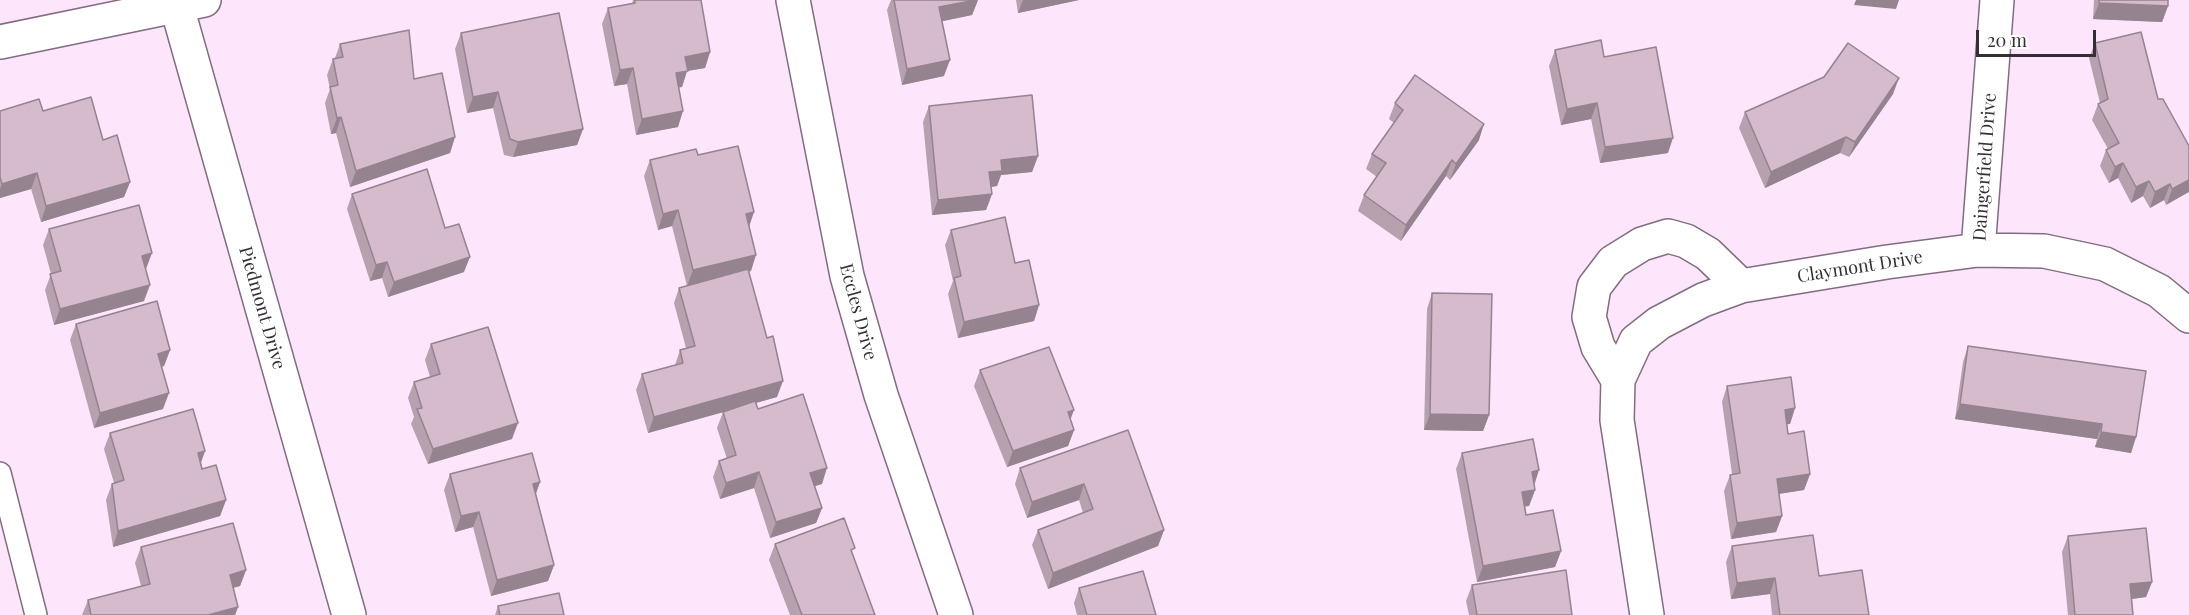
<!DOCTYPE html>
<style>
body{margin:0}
#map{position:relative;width:2189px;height:615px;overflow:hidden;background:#fde6fb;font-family:"Playfair Display",serif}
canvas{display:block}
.scale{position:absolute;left:1976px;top:30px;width:120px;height:27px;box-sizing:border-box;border:3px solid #362e36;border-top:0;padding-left:8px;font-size:18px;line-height:21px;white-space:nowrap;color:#362e36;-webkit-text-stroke:4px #fff;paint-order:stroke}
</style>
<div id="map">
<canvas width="2189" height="615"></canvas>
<div class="scale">20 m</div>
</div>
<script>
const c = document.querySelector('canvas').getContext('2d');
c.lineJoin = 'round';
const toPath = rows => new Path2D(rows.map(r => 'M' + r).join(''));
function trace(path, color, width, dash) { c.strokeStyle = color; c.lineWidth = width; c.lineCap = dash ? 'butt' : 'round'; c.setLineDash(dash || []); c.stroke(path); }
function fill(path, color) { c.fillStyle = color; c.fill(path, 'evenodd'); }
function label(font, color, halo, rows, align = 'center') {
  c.font = font + ' "Playfair Display",serif'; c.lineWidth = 5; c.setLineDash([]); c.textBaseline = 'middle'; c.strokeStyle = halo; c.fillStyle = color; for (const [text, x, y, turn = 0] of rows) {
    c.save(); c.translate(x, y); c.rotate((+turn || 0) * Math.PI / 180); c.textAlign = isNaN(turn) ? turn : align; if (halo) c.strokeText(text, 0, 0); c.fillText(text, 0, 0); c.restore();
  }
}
const service = toPath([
 [0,473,36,615]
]);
const minor = toPath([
 [793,0,847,276,881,395,956,615],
 [0,42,204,0],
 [1978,250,1997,0],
 [1618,380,1598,347,1589,317,1594,287,1613,262,1642,244,1668,236,1686,241,1708,254,1741,286],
 [1647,615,1617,420,1618,380,1636,341,1659,323,1703,300,1741,286,1887,262,1978,250,2044,251,2105,264,2159,291,2189,316]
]);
const tertiary = toPath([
 [175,0,349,615]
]);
const wall = toPath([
 [633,0,701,0,710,52,705,68,687,71,682,87,679,87,678,127,636,135,627,84,614,86,602,24,608,8,632,4],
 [891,0,978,0,972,15,942,21,944,76,902,85,887,10],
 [1016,0,1079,0,1018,13],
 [2094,0,2168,0,2168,6,2162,22,2093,19],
 [461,33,583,129,577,145,513,157,504,155,493,108,467,113,455,49],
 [2095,43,2158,99,2189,146,2166,205,2164,200,2150,208,2143,196,2131,203,2118,178,2109,183,2100,166,2106,150,2108,149,2092,120,2098,104,2100,103,2089,58],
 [340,44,414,79,455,137,450,153,350,187,336,133,331,134,325,103,330,89,327,75,333,59,335,58],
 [1555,50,1604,57,1668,153,1600,163,1591,119,1561,125,1549,66],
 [1893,94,1849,157,1840,153,1765,188,1739,128,1745,112],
 [1395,103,1479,140,1450,180,1446,176,1401,241,1358,211,1364,195,1377,177,1366,169,1372,154,1394,123,1389,119],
 [929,106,1038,156,1032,172,1001,175,997,186,991,187,992,194,986,210,932,215,923,122],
 [0,111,43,111,103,140,130,182,124,197,41,222,31,189,0,198],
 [698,155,749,226,751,271,748,272,777,397,756,403,758,409,822,484,815,486,822,508,816,523,770,538,754,488,720,499,713,477,719,461,727,459,717,428,723,412,724,412,648,433,636,390,642,374,675,365,680,350,686,348,674,303,679,288,687,286,672,226,658,230,644,176,650,160],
 [352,194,445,228,464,272,388,297,382,278,370,281,347,209],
 [49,229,146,269,144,301,54,325,45,290,51,274,43,245],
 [951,230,1015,263,1039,305,1034,321,958,338,948,294,953,281,945,245],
 [1432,293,1489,415,1483,431,1424,430,1427,309],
 [76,324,170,350,164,366,161,367,163,409,94,428,70,340],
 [431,344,512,439,428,464,411,424,414,417,408,398,414,382,430,377,425,360],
 [1968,346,2136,437,2131,453,2095,447,2097,439,1955,419,1963,362],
 [980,370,1074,430,1068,446,1007,467,974,386],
 [1727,386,1795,408,1790,424,1787,424,1788,434,1810,474,1804,490,1779,494,1782,516,1776,532,1731,539,1724,491,1730,475,1732,474,1722,402],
 [1128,430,1164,530,1158,546,1048,589,1032,545,1038,530,1083,513,1079,500,1027,518,1015,484,1020,468],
 [110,433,205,451,201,463,202,469,226,500,220,516,113,547,106,500,112,484,114,483,104,449],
 [1462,453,1534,485,1535,490,1529,506,1525,506,1526,515,1561,551,1555,567,1477,582,1456,469],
 [450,474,540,482,536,494,554,565,548,581,491,596,473,527,455,532,444,490],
 [2068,536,2152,582,2146,597,2132,599,2133,615,2068,615,2062,552],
 [775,544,852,555,875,615,790,615,769,560],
 [1732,546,1819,576,1869,615,1772,615,1770,594,1731,599,1726,562],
 [141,547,246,570,240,586,233,588,238,607,235,615,82,615,88,600,141,586,135,563],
 [1472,585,1572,615,1469,615,1466,601],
 [1079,588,1156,615,1077,615,1074,603],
 [498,606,564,615,495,615]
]);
const shadedWall = toPath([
 [978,0,972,15,934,23,939,7],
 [1023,0,1079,0,1018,13],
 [1856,0,1899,0,1896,9,1854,5],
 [2099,3,2168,6,2162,22,2093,19],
 [710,52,705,68,687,71,682,87,671,89,676,73,685,57],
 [950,60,944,76,902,85,907,69],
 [633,68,627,84,614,86,620,70],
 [1899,78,1893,94,1849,157,1855,142],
 [498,92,493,108,467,113,473,97],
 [1597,103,1591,119,1561,125,1567,109],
 [683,111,678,127,636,135,642,119],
 [341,117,336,133,331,134,337,118],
 [1484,124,1479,140,1450,180,1456,164],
 [583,129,577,145,513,157,518,142],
 [455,137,450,153,350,187,356,171],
 [1846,137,1840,153,1765,188,1771,172],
 [1673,138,1668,153,1600,163,1605,147],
 [1038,156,1032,172,1001,175,997,186,983,188,989,172,1001,160],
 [1452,160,1446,176,1401,241,1406,225],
 [2123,163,2118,178,2109,183,2115,167],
 [37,173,31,189,0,198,0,189,2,184],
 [2189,180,2189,192,2166,205,2172,189],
 [2149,181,2143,196,2131,203,2136,187],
 [130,182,124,197,41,222,46,206],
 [2170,184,2164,200,2150,208,2155,192],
 [992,194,986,210,932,215,938,200],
 [678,210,672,226,658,230,663,214],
 [754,212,749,227,746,214],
 [152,253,146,269,136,272,142,256],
 [756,255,751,271,687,286,693,270],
 [470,257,464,272,388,297,394,282],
 [387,262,382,278,370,281,376,265],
 [150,285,144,301,54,325,60,309],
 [1039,305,1034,321,958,338,964,322],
 [170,350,164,366,152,370,158,354],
 [783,381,777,397,648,433,654,417],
 [169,393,163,409,94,428,100,413],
 [1960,404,2102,424,2097,439,1955,419],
 [1795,408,1790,424,1780,425,1785,410],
 [1074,410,1068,426,1068,412],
 [1430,414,1489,415,1483,431,1424,430],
 [518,423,512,439,428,464,433,449],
 [1074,430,1068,446,1007,467,1013,451],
 [2101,432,2136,437,2131,453,2095,447],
 [205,451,199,467,198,453],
 [827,468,822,484,805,489,810,473],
 [1539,470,1534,486,1532,472],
 [759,472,754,488,720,499,726,483],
 [1810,474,1804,490,1771,495,1777,479],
 [540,482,534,498,533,484],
 [1084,484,1079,500,1027,518,1032,502],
 [1535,490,1529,506,1516,508,1522,492],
 [226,500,220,516,113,547,118,531],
 [822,508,816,523,770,538,776,522],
 [479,512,473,527,455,532,461,516],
 [1782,516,1776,532,1731,539,1737,523],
 [1164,530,1158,546,1048,589,1053,573],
 [1561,551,1555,567,1477,582,1483,566],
 [554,565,548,581,491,596,497,580],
 [246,570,240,586,224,590,230,575],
 [1775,578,1770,594,1731,599,1737,583],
 [2152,582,2146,597,2124,600,2130,584],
 [238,607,235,615,208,615]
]);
const building = toPath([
 [635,0,701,0,710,52,685,57,688,71,676,73,683,111,642,119,633,68,620,70,608,8,635,3,635,0],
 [894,0,976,0,939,7,950,60,907,69,894,0],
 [2099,0,2168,0,2168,6,2099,3,2099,0],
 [559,13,583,129,518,142,510,139,498,92,473,97,461,33,559,13],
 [409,30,414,79,442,73,455,137,356,171,341,117,337,118,330,87,338,85,333,59,343,57,340,44,409,30],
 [2141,32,2158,99,2163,99,2189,146,2189,180,2172,189,2170,184,2155,192,2149,181,2136,187,2123,163,2115,167,2106,150,2119,143,2098,104,2108,99,2095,43,2141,32],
 [1601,40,1604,57,1656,47,1673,138,1605,147,1597,103,1567,109,1555,50,1601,40],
 [1848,43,1899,78,1855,142,1846,137,1771,172,1745,112,1824,77,1848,43],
 [1415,75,1484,124,1456,164,1452,160,1406,225,1364,195,1386,163,1372,154,1403,110,1395,103,1415,75],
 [1032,95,1038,156,1001,160,1002,171,989,172,992,194,938,200,929,106,1032,95],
 [91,97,103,140,117,135,130,182,46,206,37,173,2,184,0,177,0,111,39,99,43,111,91,97],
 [738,146,754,212,746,214,756,255,693,270,678,210,663,214,650,160,696,149,698,155,738,146],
 [427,169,445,228,459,224,470,257,394,282,387,262,376,265,352,194,427,169],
 [139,205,152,253,142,256,150,285,60,309,50,274,61,271,49,229,139,205],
 [1005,217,1015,263,1029,260,1039,305,964,322,954,278,961,276,951,230,1005,217],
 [748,269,767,338,773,336,783,381,654,417,642,374,683,363,680,350,695,346,679,288,748,269],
 [1432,293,1492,294,1489,415,1430,414,1432,293],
 [157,301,170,350,158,354,169,393,100,413,76,324,157,301],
 [488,327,518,423,433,449,417,409,422,408,414,382,440,374,431,344,488,327],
 [1968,346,2146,371,2136,437,2101,432,2102,424,1960,404,1968,346],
 [1049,347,1074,410,1068,412,1074,430,1013,451,980,370,1049,347],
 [1791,377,1795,408,1785,410,1788,434,1804,431,1810,474,1777,479,1782,516,1737,523,1730,475,1740,473,1727,386,1791,377],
 [803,394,827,468,810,473,822,508,776,522,759,472,726,483,719,461,736,455,723,412,755,401,758,409,803,394],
 [193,409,205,451,198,453,202,469,216,465,226,500,118,531,112,484,124,480,110,433,193,409],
 [1128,430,1164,530,1053,573,1038,530,1093,509,1084,484,1032,502,1020,468,1128,430],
 [1533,439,1539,470,1532,472,1535,490,1522,492,1526,515,1553,510,1561,551,1483,566,1462,453,1533,439],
 [532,453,540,482,533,484,554,565,497,580,479,512,461,516,450,474,532,453],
 [844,518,855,548,851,550,875,615,802,615,775,544,844,518],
 [233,523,246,570,230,575,238,607,208,615,91,615,88,600,150,584,141,547,233,523],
 [2146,528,2152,582,2130,584,2133,615,2075,615,2068,536,2146,528],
 [1813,535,1819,576,1862,570,1869,615,1780,615,1775,578,1737,583,1732,546,1813,535],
 [1566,570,1572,615,1477,615,1472,585,1566,570],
 [1143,571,1156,615,1087,615,1079,588,1143,571],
 [559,593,564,615,500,615,498,606,559,593]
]);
const streetNames = [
 ["Daingerfield Drive",1985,167,-86],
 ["Claymont Drive",1860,267,-9],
 ["Piedmont Drive",262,308,74],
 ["Eccles Drive",858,312,75]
];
trace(service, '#816d7f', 24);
trace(minor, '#816d7f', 36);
trace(tertiary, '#816d7f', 36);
trace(service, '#fff', 21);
trace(minor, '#fff', 33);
trace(tertiary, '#fff', 33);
fill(wall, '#b7a1af');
fill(shadedWall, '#95838f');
fill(building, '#d5bbcc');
trace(building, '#95838f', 1.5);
label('18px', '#362e36', '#fff', streetNames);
</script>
